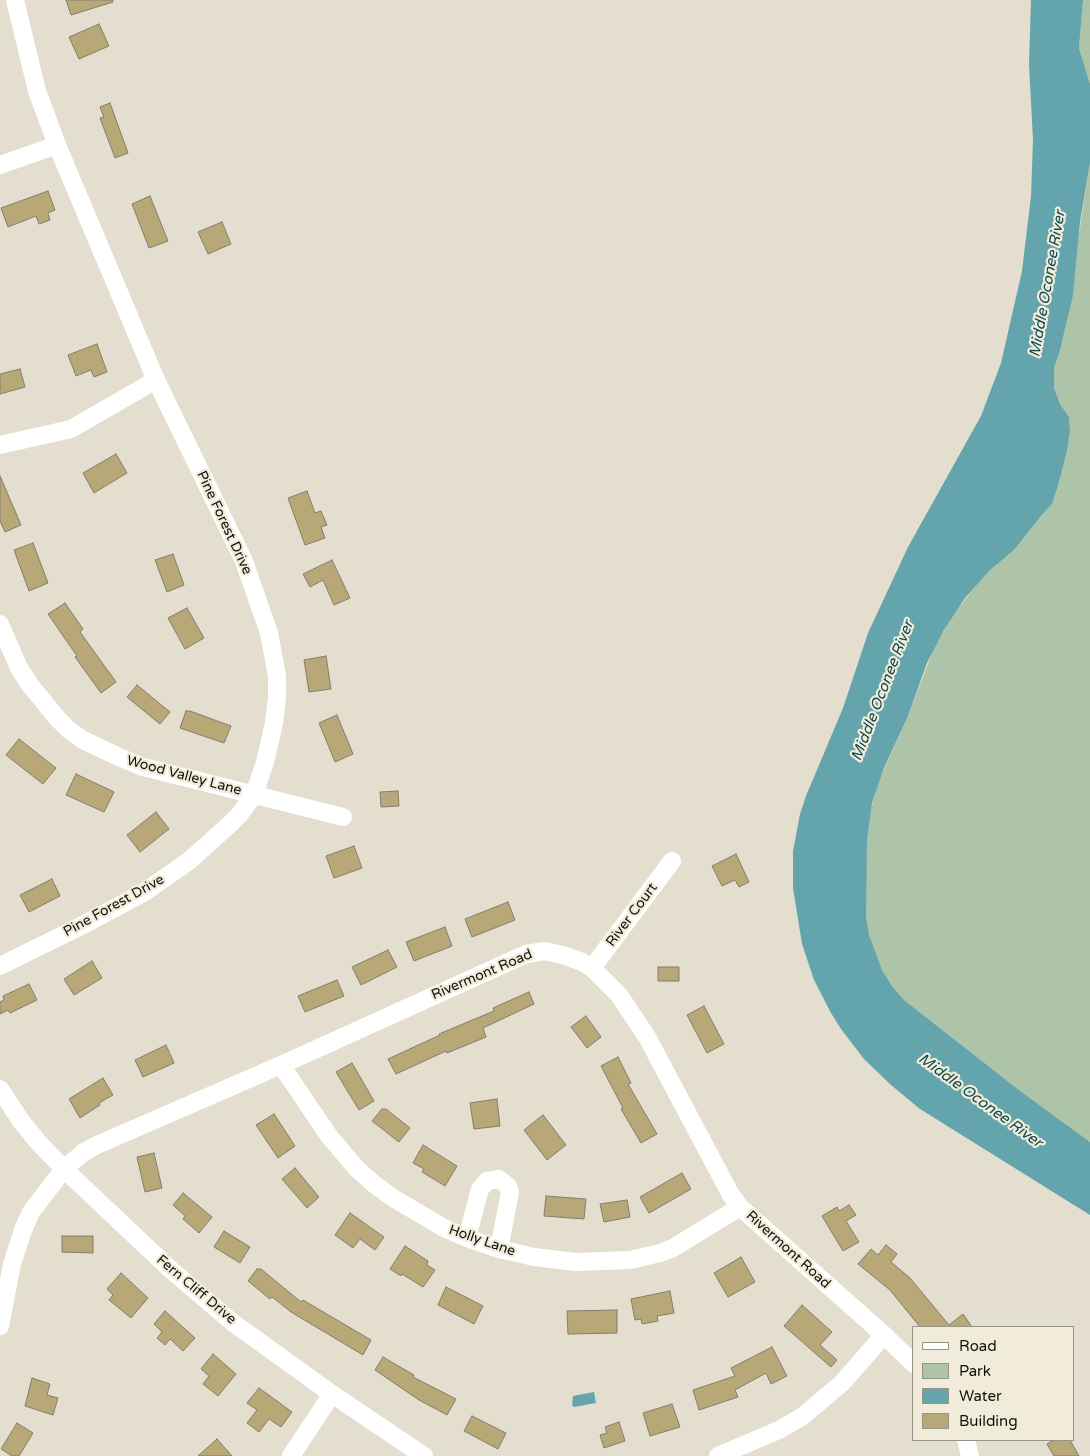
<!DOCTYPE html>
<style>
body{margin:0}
#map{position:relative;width:1090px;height:1456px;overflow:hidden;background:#e3decd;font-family:"Varela Round",sans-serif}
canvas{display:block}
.legend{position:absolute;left:912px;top:1326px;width:162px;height:115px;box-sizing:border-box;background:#f1ebda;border:1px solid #989487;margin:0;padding:6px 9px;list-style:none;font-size:15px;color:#13110b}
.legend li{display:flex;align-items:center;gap:10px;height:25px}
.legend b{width:25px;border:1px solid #989487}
</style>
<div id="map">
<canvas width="1090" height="1456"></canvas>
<ul class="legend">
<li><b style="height:6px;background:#fff"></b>Road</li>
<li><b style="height:14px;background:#aec4a9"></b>Park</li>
<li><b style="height:14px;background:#64a5ad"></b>Water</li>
<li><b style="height:14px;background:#b8a878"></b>Building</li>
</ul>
</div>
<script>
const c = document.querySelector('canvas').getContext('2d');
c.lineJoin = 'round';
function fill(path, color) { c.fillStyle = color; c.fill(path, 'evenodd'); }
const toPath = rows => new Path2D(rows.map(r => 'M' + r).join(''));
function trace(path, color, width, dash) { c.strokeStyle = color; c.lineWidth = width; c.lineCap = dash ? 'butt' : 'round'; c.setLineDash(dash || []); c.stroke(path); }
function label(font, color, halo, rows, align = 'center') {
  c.font = font + ' "Varela Round",sans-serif'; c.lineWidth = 4.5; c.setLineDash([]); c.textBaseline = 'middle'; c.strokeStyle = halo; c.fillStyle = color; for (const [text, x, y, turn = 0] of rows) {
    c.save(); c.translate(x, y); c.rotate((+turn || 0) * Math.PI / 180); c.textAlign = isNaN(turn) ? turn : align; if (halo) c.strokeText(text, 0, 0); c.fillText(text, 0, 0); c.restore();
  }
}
const green = toPath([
 [1083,0,1090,0,1090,84,1079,48],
 [1090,163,1090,1142,1019,1090,904,1000,892,986,882,970,874,953,869,935,866,916,865,878,868,822,877,785,908,716,935,646,954,614,977,584,997,562,1015,549,1041,516,1052,504,1058,486,1070,431,1069,417,1060,404,1054,386,1054,368,1064,332]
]);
const water = toPath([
 [1031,0,1083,0,1079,48,1090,84,1090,163,1080,222,1073,295,1060,350,1054,368,1054,387,1060,404,1069,417,1070,431,1067,450,1058,486,1052,504,1041,516,1015,549,990,570,965,598,944,630,927,663,908,716,884,768,872,803,867,840,866,916,869,935,882,970,892,986,904,1000,1019,1090,1090,1142,1090,1215,920,1109,891,1085,864,1059,841,1029,831,1013,814,980,802,944,793,888,793,851,800,814,806,796,843,708,868,633,908,547,981,416,1001,363,1022,271,1031,196,1033,140,1029,64],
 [594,1392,596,1403,574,1407,572,1405,573,1396]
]);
const building = toPath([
 [66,0,113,0,113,2,71,15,66,0],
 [99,24,109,46,79,59,69,37,99,24],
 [110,103,128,153,115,158,100,118,104,117,100,107,110,103],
 [48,191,55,210,48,213,50,220,39,224,36,216,8,227,1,208,48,191],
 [150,196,168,241,149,248,132,204,150,196],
 [222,222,231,244,208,254,198,232,222,222],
 [97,344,107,372,94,377,91,370,76,376,68,355,97,344],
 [20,369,25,387,0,394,0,374,20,369],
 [116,454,127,473,94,493,83,473,116,454],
 [0,476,21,525,5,532,0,521,0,476],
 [307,491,315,513,321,511,327,525,321,527,325,538,305,545,288,498,307,491],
 [33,543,48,583,29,591,14,550,33,543],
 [173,554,184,585,167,592,155,560,173,554],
 [332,560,350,598,334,605,323,580,310,587,303,574,332,560],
 [65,603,83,629,80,632,116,682,101,693,75,657,77,656,48,614,65,603],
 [187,608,204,638,185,649,168,618,187,608],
 [326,656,331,689,309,692,304,660,326,656],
 [137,685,170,712,160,724,127,697,137,685],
 [186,711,190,711,231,726,224,743,180,728,186,711],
 [337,715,353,754,335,762,319,723,337,715],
 [19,739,56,768,43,784,6,755,19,739],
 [76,774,114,792,104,812,66,795,76,774],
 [398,791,399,806,381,807,380,792,398,791],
 [156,812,169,829,140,852,127,835,156,812],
 [354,846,362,868,334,878,326,856,354,846],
 [736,854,749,882,739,887,735,880,722,886,712,866,736,854],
 [52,879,60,896,29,912,20,895,52,879],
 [508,902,515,920,472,937,465,919,508,902],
 [445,927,452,946,414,961,406,942,445,927],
 [388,950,397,967,361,985,352,967,388,950],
 [92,961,102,978,74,995,64,979,92,961],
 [658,967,679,967,679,981,658,981,658,967],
 [337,980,344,996,305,1012,298,996,337,980],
 [29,984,37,1000,10,1013,8,1010,0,1014,0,1002,4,1000,3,996,29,984],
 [529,992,534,1004,483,1028,486,1037,447,1053,446,1051,396,1074,388,1059,440,1035,439,1034,494,1011,493,1008,529,992],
 [704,1006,724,1044,707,1053,687,1015,704,1006],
 [586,1016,601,1037,587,1048,571,1027,586,1016],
 [166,1045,174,1063,143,1077,135,1060,166,1045],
 [618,1057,631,1083,628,1084,657,1134,641,1143,621,1109,623,1108,601,1066,618,1057],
 [352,1063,374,1101,359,1110,336,1072,352,1063],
 [103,1078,113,1095,99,1103,100,1105,80,1118,69,1099,103,1078],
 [497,1099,500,1126,474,1129,470,1103,497,1099],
 [382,1109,386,1109,410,1128,399,1142,372,1121,382,1109],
 [274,1114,295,1146,278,1158,256,1125,274,1114],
 [543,1115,566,1145,547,1160,524,1130,543,1115],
 [423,1145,457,1166,445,1186,422,1172,424,1169,413,1163,423,1145],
 [154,1153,162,1188,145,1192,137,1157,154,1153],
 [295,1168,319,1197,307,1208,282,1179,295,1168],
 [682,1173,691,1189,649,1213,640,1197,682,1173],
 [183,1193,212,1217,199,1233,183,1219,185,1216,173,1205,183,1193],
 [546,1196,586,1199,584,1219,544,1216,546,1196],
 [627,1200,630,1217,604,1222,600,1204,627,1200],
 [849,1205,856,1215,846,1221,859,1242,843,1251,822,1216,837,1207,839,1211,849,1205],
 [350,1213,384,1237,375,1250,360,1239,353,1248,335,1235,350,1213],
 [224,1231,250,1247,240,1263,214,1247,224,1231],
 [62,1236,93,1236,93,1253,62,1252,62,1236],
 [886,1245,897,1254,891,1262,910,1278,949,1325,963,1314,972,1327,920,1327,890,1290,858,1264,871,1249,878,1255,886,1245],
 [405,1246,428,1261,427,1265,435,1270,423,1287,402,1274,401,1276,390,1269,405,1246],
 [741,1257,755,1282,728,1297,714,1273,741,1257],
 [257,1269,261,1269,301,1302,303,1300,371,1340,363,1355,291,1312,272,1297,270,1299,248,1281,257,1269],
 [121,1273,148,1298,131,1318,109,1300,113,1295,107,1289,121,1273],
 [446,1287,483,1306,474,1324,438,1305,446,1287],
 [670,1291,674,1313,657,1316,658,1321,642,1324,641,1319,635,1320,631,1299,670,1291],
 [802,1305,832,1332,820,1345,837,1360,831,1367,784,1326,802,1305],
 [617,1310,617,1333,568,1334,567,1311,617,1310],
 [165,1311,195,1338,183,1351,170,1339,165,1345,157,1338,162,1332,154,1324,165,1311],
 [772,1347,787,1376,771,1384,766,1373,735,1390,738,1397,699,1410,693,1390,735,1376,731,1368,772,1347],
 [213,1354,236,1374,218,1396,203,1384,209,1376,201,1369,213,1354],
 [383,1357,414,1375,413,1377,456,1399,447,1415,419,1400,375,1370,383,1357],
 [32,1378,50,1384,47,1395,58,1398,53,1415,25,1406,32,1378],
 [259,1388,292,1412,281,1427,269,1419,259,1432,247,1423,257,1410,247,1403,259,1388],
 [672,1404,680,1427,650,1436,643,1413,672,1404],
 [472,1416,506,1433,498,1449,464,1431,472,1416],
 [619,1422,625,1441,604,1448,600,1435,607,1433,605,1427,619,1422],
 [17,1423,33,1433,19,1456,12,1456,1,1449,17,1423],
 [217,1439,232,1456,198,1456,217,1439],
 [1054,1440,1070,1440,1079,1456,1054,1456,1047,1444,1054,1440]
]);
const minor = toPath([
 [15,0,37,91,57,145],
 [0,165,57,145,156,380,244,561,269,633,277,676,277,697,274,723,265,762,254,795,240,814,229,825,189,861,143,893,81,926,0,966],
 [0,445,71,429,156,380],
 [0,624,19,668,30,685,57,718,69,730,83,740,119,757,143,767,343,817],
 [592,968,672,861],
 [281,1065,329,1136,357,1169,374,1184,393,1198,444,1228,467,1238,499,1249,534,1257,576,1262,630,1260,660,1253,673,1248,740,1207],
 [0,1089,21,1121,38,1142,64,1169,170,1269,232,1322,332,1394,424,1456],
 [467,1238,480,1189,487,1181,499,1179,508,1186,510,1192,499,1249],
 [0,1326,12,1264,23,1230,31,1212,64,1169,84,1152,97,1145,281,1065,526,954,545,951,566,956,582,962,592,968,619,995,647,1037,731,1195,740,1207,884,1335,914,1364],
 [966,1440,970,1456],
 [291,1456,332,1394],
 [718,1456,779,1430,803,1416,842,1383,884,1335]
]);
const streetNames = [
 ["Pine Forest Drive",224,523,65],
 ["Wood Valley Lane",184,776,15],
 ["Pine Forest Drive",114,906,-29],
 ["River Court",632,915,-53],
 ["Rivermont Road",482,975,-23],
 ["Holly Lane",482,1241,19],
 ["Rivermont Road",788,1250,42],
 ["Fern Cliff Drive",196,1290,40]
];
const waterNames = [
 ["Middle Oconee River",1048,284,-80],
 ["Middle Oconee River",883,691,-69],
 ["Middle Oconee River",980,1101,36]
];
fill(green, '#aec4a9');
fill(water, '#64a5ad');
fill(building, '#b8a878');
trace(building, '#827e6e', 1);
trace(minor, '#fff', 18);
label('14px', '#13110b', '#f1ebda', streetNames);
label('italic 15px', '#0b484e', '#f1ebda', waterNames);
</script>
